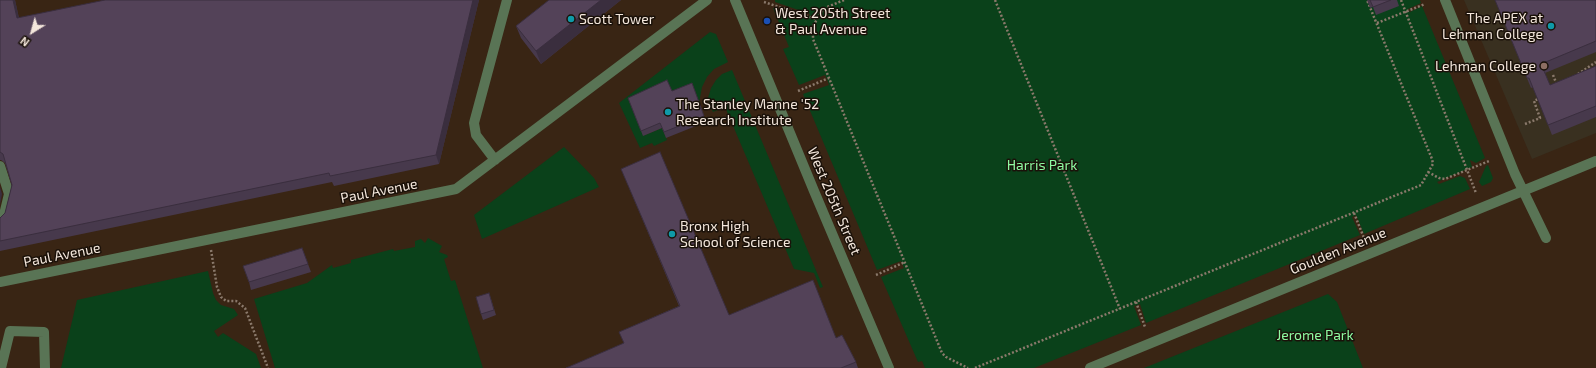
<!DOCTYPE html>
<style>
body{margin:0}
#map{position:relative;width:1596px;height:368px;overflow:hidden;background:#392514;font-family:"Exo 2",sans-serif}
canvas{display:block}
.north{position:absolute;left:12px;top:12px;width:40px;height:40px;-webkit-text-stroke:3px #1a1109;paint-order:stroke;rotate:217deg;font-size:11px;font-weight:700;line-height:16px;text-align:center;color:#f3e6db}
.north::after{content:'';display:block;margin:auto;width:14px;height:18px;background:#f3e6db;clip-path:polygon(50% 0,100% 100%,50% 72%,0 100%)}
</style>
<div id="map">
<canvas width="1596" height="368"></canvas>
<div class="north">N</div>
</div>
<script>
const c = document.querySelector('canvas').getContext('2d');
c.lineJoin = 'round';
function fill(path, color) { c.fillStyle = color; c.fill(path, 'evenodd'); }
const toPath = rows => new Path2D(rows.map(r => 'M' + r).join(''));
function trace(path, color, width, dash) { c.strokeStyle = color; c.lineWidth = width; c.lineCap = dash ? 'butt' : 'round'; c.setLineDash(dash || []); c.stroke(path); }
function label(font, color, halo, rows, align = 'center') {
  c.font = font + ' "Exo 2",sans-serif'; c.lineWidth = 3; c.setLineDash([]); c.textBaseline = 'middle'; c.strokeStyle = halo; c.fillStyle = color; for (const [text, x, y, turn = 0] of rows) {
    c.save(); c.translate(x, y); c.rotate((+turn || 0) * Math.PI / 180); c.textAlign = isNaN(turn) ? turn : align; if (halo) c.strokeText(text, 0, 0); c.fillText(text, 0, 0); c.restore();
  }
}
const education = toPath([
 [1464,0,1596,0,1596,133,1532,159]
]);
const green = toPath([
 [775,0,1420,0,1421,3,1408,9,1408,10,1410,12,1422,6,1485,158,1476,163,1470,160,1472,167,1437,182,1439,184,1460,176,1465,178,1470,189,1364,234,1356,215,1352,217,1360,235,1146,323,1140,304,1134,306,1141,325,1034,368,925,368,922,361,918,362,881,277,904,268,901,261,877,270,803,94,829,85,827,79,825,75,799,85,783,49,789,47,773,8,808,19,810,14,775,2],
 [710,32,716,34,728,62,714,69,707,77,702,87,699,103,643,136,662,128,667,140,654,146,652,143,640,148,619,103],
 [732,70,823,287,820,288,814,273,794,269,725,107,713,112,710,106,708,98,711,88,716,80,722,74],
 [564,147,594,178,599,187,482,239,474,215],
 [1488,165,1493,178,1491,182,1482,186,1479,182,1486,166],
 [428,238,442,246,439,252,447,255,448,257,444,259,451,281,455,280,483,368,275,368,254,299,307,283,332,265,333,268,351,263,351,260,393,249,394,251,415,247,415,241,421,239,425,243],
 [208,271,213,293,216,300,221,305,234,309,238,315,214,331,218,337,223,333,256,354,261,368,61,368,77,300],
 [1328,294,1337,302,1363,368,1144,368]
]);
const path = toPath([
 [844,0,827,7,822,11,813,26,813,39,942,353,946,357,968,368],
 [995,0,1120,309],
 [1401,0,1476,193],
 [764,2,816,19],
 [1377,23,1425,4],
 [1578,74,1596,62],
 [1553,75,1557,85],
 [798,91,829,78],
 [1525,124,1540,118,1534,101,1540,98],
 [1428,172,1439,178,1445,179,1489,161],
 [1354,213,1364,238],
 [211,250,217,287,221,297,226,301,236,301,245,308,268,368],
 [876,275,905,262],
 [1136,302,1145,327],
 [975,368,1421,185,1433,164,1432,159,1367,0]
]);
const minor = toPath([
 [735,0,814,191,889,368],
 [1445,0,1515,174,1546,238],
 [495,160,476,135,474,123,507,0],
 [0,166,9,194,3,219,0,223],
 [0,282,456,189,707,0],
 [1,368,10,331,44,332,45,368],
 [1090,368,1596,161]
]);
const wall = toPath([
 [0,0,15,0,19,18,479,0,439,164,334,186,332,182,0,251,0,218,5,213,12,185,5,163,1,160,0,160],
 [549,0,621,0,541,64,521,38,516,26],
 [1367,0,1397,0,1399,6,1376,15,1373,7,1370,8],
 [1495,0,1596,0,1596,52,1545,73,1550,85,1596,66,1596,117,1552,135,1533,87,1531,88],
 [692,83,706,122,666,138,662,128,643,136,628,98,672,91],
 [621,169,729,315,836,338,856,362,858,368,566,368,624,343,619,332,679,306,625,178],
 [302,248,311,272,251,290,249,282],
 [489,293,496,315,483,320,481,314]
]);
const shadedWall = toPath([
 [13,0,15,0,21,28,17,18],
 [473,0,479,0,439,164,436,155],
 [601,0,621,0,541,64,536,51],
 [0,187,2,194,0,204]
]);
const building = toPath([
 [0,0,13,0,17,18,105,0,473,0,436,155,330,176,329,173,0,241,0,218,5,213,12,185,3,154,0,152,0,0],
 [549,0,601,0,536,51,516,26,549,0],
 [1370,0,1391,0,1373,7,1370,0],
 [1495,0,1596,0,1596,41,1541,64,1550,85,1596,66,1596,106,1548,125,1529,78,1527,78,1495,0],
 [667,80,672,91,692,83,704,116,664,132,660,123,641,131,628,98,667,80],
 [660,152,729,315,813,280,836,338,842,335,856,362,841,368,566,368,624,343,619,332,680,306,621,169,660,152],
 [302,248,308,264,249,282,243,266,302,248],
 [489,293,494,310,481,314,476,297,489,293]
]);
const markers = [
 [571,19,4,"#0f9aa8"],
 [767,21,4,"#1a4fb4"],
 [1551,26,4,"#0f9aa8"],
 [1544,66,4,"#8d6e63"],
 [668,112,4,"#0f9aa8"],
 [672,234,4,"#0f9aa8"]
];
const poiNames = [
 ["West 205th Street",775,13],
 ["& Paul Avenue",775,29],
 ["The APEX at",1543,18,"right"],
 ["Lehman College",1543,34,"right"],
 ["Scott Tower",579,19],
 ["Lehman College",1536,66,"right"],
 ["The Stanley Manne '52",676,104],
 ["Research Institute",676,120],
 ["Bronx High",680,226],
 ["School of Science",680,242]
];
const parkNames = [
 ["Harris Park",1042,165],
 ["Jerome Park",1315,335]
];
const streetNames = [
 ["Paul Avenue",379,191,-11],
 ["West 205th Street",834,201,67],
 ["Goulden Avenue",1338,251,-22],
 ["Paul Avenue",62,255,-11]
];
fill(education, '#393020');
fill(green, '#0a411a');
trace(path, '#8a796b', 2.5, [2, 2]);
trace(minor, '#597455', 10);
fill(wall, '#47394c');
fill(shadedWall, '#3a2e3e');
fill(building, '#534258');
trace(building, '#3a2e3e', 1);
for (const [x, y, r, color] of markers) { const dot = new Path2D(); dot.arc(x, y, r, 0, 2 * Math.PI); c.fillStyle = color; c.fill(dot); trace(dot, '#1a1109', 1.5); }
label('14px', '#f3e6db', '#1a1109', poiNames, 'left');
label('14px', '#8efaa1', '#1a1109', parkNames);
label('14px', '#f3e6db', '#1a1109', streetNames);
</script>
